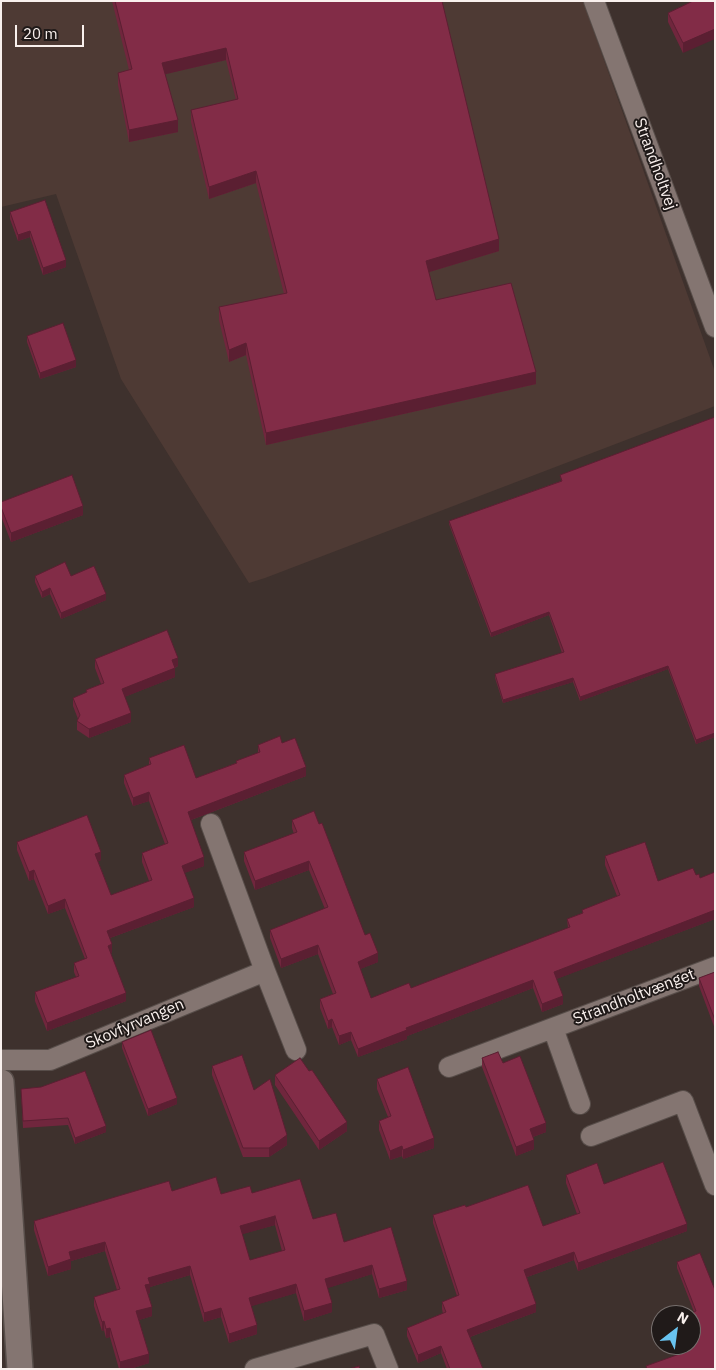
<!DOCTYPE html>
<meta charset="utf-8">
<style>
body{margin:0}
#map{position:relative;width:716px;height:1370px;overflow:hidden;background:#3e312d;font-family:"IBM Plex Sans",sans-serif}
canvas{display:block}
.frame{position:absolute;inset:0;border:2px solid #f9f0ed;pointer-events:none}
.north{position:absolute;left:651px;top:1305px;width:50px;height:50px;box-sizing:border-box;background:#201a19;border:1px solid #77706e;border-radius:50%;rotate:30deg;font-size:14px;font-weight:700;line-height:20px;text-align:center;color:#f9f0ed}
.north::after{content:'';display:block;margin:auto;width:18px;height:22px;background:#69c4f1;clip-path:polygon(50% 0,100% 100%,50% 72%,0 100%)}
.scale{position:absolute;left:15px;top:25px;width:69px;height:22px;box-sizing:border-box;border:2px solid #f9f0ed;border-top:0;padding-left:6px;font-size:15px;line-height:18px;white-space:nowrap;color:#f9f0ed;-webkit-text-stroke:4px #201a19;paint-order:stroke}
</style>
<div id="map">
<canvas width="716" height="1370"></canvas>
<div class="frame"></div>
<div class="north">N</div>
<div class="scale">20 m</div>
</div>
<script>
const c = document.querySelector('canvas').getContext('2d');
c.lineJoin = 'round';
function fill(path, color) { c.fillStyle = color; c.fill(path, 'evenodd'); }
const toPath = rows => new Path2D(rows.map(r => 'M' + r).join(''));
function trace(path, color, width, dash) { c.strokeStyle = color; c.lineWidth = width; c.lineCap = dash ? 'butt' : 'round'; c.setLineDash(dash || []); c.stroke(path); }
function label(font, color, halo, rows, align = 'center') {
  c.font = font + ' "IBM Plex Sans",sans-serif'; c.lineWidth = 4; c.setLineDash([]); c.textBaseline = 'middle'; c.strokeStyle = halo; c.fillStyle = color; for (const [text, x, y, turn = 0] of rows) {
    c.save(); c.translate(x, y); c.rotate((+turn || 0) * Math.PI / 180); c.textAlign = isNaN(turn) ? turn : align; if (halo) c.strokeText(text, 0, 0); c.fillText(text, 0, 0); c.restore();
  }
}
const built = toPath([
 [1,1,583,1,715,372,715,406,265,578,249,583,121,379,56,194,1,207]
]);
const minor = toPath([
 [594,1,715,327],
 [211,824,265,971,296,1050],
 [553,1028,580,1104],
 [1,1060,50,1060,265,971],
 [449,1067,715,967],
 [591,1136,683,1101,715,1185],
 [255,1369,374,1334,388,1369]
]);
const tertiary = toPath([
 [1,1082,20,1369]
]);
const wall = toPath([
 [112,1,442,1,499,251,429,272,436,300,536,384,266,445,246,355,229,362,219,320,219,307,284,294,256,183,209,199,191,122,191,110,236,100,226,60,165,74,178,132,129,142,118,85,118,73,129,70],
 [690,1,715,1,683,53,668,22,668,13,690,2],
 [10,212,66,267,43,275,30,237,18,241,10,219],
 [27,336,76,367,40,379,27,342],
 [715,417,715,737,696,744,668,669,580,701,573,682,503,703,495,678,495,674,562,653,549,615,491,637,449,524,449,521,561,481,560,475],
 [1,502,83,515,11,542,1,516],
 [35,576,106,600,61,619,50,594,42,598,35,582],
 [95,659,178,666,175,668,175,677,124,697,131,722,89,738,77,730,77,721,78,719,73,706,73,698,86,693,86,690,101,684,95,668],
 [282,743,306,776,191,820,204,866,184,873,194,907,110,938,112,953,110,953,126,1001,47,1031,35,1001,35,992,76,977,74,972,74,963,85,959,65,908,48,914,34,879,29,881,17,850,17,842,101,860,98,861,111,895,149,881,142,862,142,853,165,844,149,801,133,806,124,783,124,775,149,765,149,758,196,778,236,763,236,761,258,753,258,745],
 [292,820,319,824,365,935,378,962,360,969,371,998,411,988,568,928,567,919,582,913,582,910,617,896,605,865,605,856,658,881,696,875,700,878,715,872,715,919,556,979,563,1004,542,1012,533,988,407,1036,407,1039,358,1057,351,1040,339,1045,332,1027,328,1029,320,1008,320,999,333,994,318,954,281,968,270,938,270,930,325,909,309,870,255,890,244,861,244,852,294,834,292,828],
 [715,972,715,1029,699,986,699,978],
 [122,1042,177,1104,148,1116,122,1048],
 [482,1058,503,1063,546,1132,533,1137,534,1149,516,1156,482,1067],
 [212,1066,254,1090,287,1145,269,1157,243,1157,212,1075],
 [309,1071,347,1131,319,1150,275,1085,275,1075],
 [377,1079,434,1148,403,1159,402,1156,390,1160,379,1130,379,1121,388,1117,377,1089],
 [21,1089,106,1132,75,1144,68,1125,23,1128],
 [566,1175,604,1184,687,1231,578,1271,574,1260,527,1277,536,1312,470,1337,483,1369,447,1369,441,1353,418,1363,407,1336,407,1328,443,1314,442,1309,442,1302,457,1296,433,1223,433,1215,466,1207,543,1226,577,1214,566,1183],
 [172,1191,221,1194,252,1193,313,1219,407,1290,379,1298,372,1274,327,1288,332,1312,304,1321,296,1293,251,1306,257,1334,229,1343,221,1317,204,1322,190,1275,150,1287,150,1293,148,1294,152,1316,139,1320,149,1363,130,1369,119,1369,110,1337,106,1338,104,1330,102,1331,94,1306,94,1297,117,1290,105,1251,71,1261,71,1269,48,1276,34,1230,34,1221],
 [275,1225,282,1251,250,1260,242,1234],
 [700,1253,715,1369,646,1369,646,1366,683,1353,683,1345,691,1345,694,1312,677,1268,677,1262]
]);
const shadedWall = toPath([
 [715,29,715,39,683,53,683,43],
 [226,48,226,60,162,75,162,63],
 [178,120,178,132,129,142,129,130],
 [256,171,256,183,209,199,209,187],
 [30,231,30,237,18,241,18,235],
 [499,239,499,251,426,273,426,261],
 [66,260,66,267,43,275,43,268],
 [246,343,246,355,229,362,229,350],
 [76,360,76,367,40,379,40,373],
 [536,372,536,384,266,445,266,433],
 [83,506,83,515,11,542,11,533],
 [50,588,50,594,42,598,42,592],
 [106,594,106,600,61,619,61,613],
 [549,612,549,615,491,637,491,633],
 [178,658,178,666,172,669,172,660],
 [668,666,668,669,580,701,580,697],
 [175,668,175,677,122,698,122,689],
 [573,678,573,682,503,703,503,700],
 [131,713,131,722,89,738,89,729],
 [715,733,715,737,696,744,696,740],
 [306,767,306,776,188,821,188,812],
 [149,792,149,801,133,806,133,798],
 [101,852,101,860,95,863,95,854],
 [204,857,204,866,182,874,182,866],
 [309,861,309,870,255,890,255,881],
 [34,870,34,879,29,881,29,872],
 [194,898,194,907,107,939,107,931],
 [65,899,65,908,48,914,48,906],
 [715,910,715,919,554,980,554,972],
 [112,944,112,953,108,955,108,946],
 [318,945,318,954,281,968,281,959],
 [378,953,378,962,358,970,358,962],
 [533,980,533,988,407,1036,407,1039,358,1057,358,1049,406,1028],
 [126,993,126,1001,47,1031,47,1023],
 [563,996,563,1004,542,1012,542,1004],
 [332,1019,332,1027,328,1029,328,1021],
 [351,1032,351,1040,339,1045,339,1036],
 [177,1098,177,1104,148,1116,148,1109],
 [347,1122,347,1131,319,1150,319,1141],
 [546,1123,546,1132,530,1138,530,1129],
 [106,1126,106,1132,75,1144,75,1138],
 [287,1135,287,1145,269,1157,269,1148],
 [434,1138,434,1148,403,1159,403,1150],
 [534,1140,534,1149,516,1156,516,1147],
 [402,1146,402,1156,390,1160,390,1151],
 [275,1216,275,1225,240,1235,240,1226],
 [687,1224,687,1231,578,1271,578,1263],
 [105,1242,105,1251,71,1261,71,1269,48,1276,48,1267,69,1252],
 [574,1252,574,1260,524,1278,524,1270],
 [372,1265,372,1274,325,1289,325,1279],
 [190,1266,190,1275,150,1287,150,1293,145,1295,145,1285,148,1278],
 [407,1281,407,1290,379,1298,379,1289],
 [296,1284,296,1293,249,1307,249,1298],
 [332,1303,332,1312,304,1321,304,1311],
 [536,1304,536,1312,467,1338,467,1330],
 [152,1307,152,1316,136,1321,136,1311],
 [221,1308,221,1317,204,1322,204,1313],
 [104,1321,104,1330,102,1331,102,1322],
 [257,1325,257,1334,229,1343,229,1334],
 [110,1328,110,1337,106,1338,106,1329],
 [441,1346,441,1353,418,1363,418,1355],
 [149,1354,149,1363,130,1369,120,1369,120,1362]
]);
const building = toPath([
 [115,1,442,1,499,239,426,261,436,300,511,283,536,372,266,433,246,343,229,350,219,307,287,293,256,171,209,187,191,110,238,99,226,48,162,63,178,120,129,130,118,73,132,69,115,1],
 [693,1,715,1,715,29,683,43,668,13,693,1],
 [45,200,66,260,43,268,30,231,18,235,10,212,45,200],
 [63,323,76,360,40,373,27,336,63,323],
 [715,417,715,733,696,740,668,666,580,697,573,678,503,700,495,674,564,652,549,612,491,633,449,521,562,481,560,475,715,417],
 [72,475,83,506,11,533,1,507,1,502,72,475],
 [65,562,71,576,94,566,106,594,61,613,50,588,42,592,35,576,65,562],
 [167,630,178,658,172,660,175,668,122,689,131,713,89,729,77,721,80,715,73,698,87,692,86,690,104,683,95,659,167,630],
 [280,736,282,743,295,738,306,767,188,812,204,857,182,866,194,898,107,931,112,944,108,946,126,993,47,1023,35,992,79,976,74,963,87,958,65,899,48,906,34,870,29,872,17,842,87,815,101,852,95,854,111,895,152,880,142,853,168,843,149,792,133,798,124,775,151,764,149,758,184,745,196,778,237,763,236,761,260,752,258,745,280,736],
 [314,811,319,824,322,823,365,935,370,933,378,953,358,962,371,998,409,983,411,988,570,927,567,919,583,913,582,910,620,895,605,856,645,842,658,881,693,868,696,875,699,874,700,878,715,872,715,910,554,972,563,996,542,1004,533,980,406,1028,407,1030,358,1049,351,1032,339,1036,332,1019,328,1021,320,999,336,993,318,945,281,959,270,930,328,907,309,861,255,881,244,852,297,832,292,820,314,811],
 [715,972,715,1020,699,978,715,972],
 [151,1030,177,1098,148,1109,122,1042,151,1030],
 [498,1052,503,1063,520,1056,546,1123,530,1129,534,1140,516,1147,482,1058,498,1052],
 [242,1055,254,1090,270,1079,287,1135,269,1148,243,1148,212,1066,242,1055],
 [300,1058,309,1071,312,1070,347,1122,319,1141,275,1075,300,1058],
 [408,1067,434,1138,403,1150,402,1146,390,1151,379,1121,391,1116,377,1079,408,1067],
 [85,1071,106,1126,75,1138,68,1118,23,1121,21,1089,41,1087,85,1071],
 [663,1162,687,1224,578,1263,574,1252,524,1270,536,1304,467,1330,483,1369,450,1369,441,1346,418,1355,407,1328,446,1312,442,1302,459,1295,433,1215,465,1205,466,1207,528,1185,543,1226,580,1213,566,1175,597,1163,604,1184,663,1162],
 [216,1177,221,1194,250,1186,252,1193,300,1179,313,1219,336,1213,344,1242,391,1227,407,1281,379,1289,372,1265,325,1279,332,1303,304,1311,296,1284,249,1298,257,1325,229,1334,221,1308,204,1313,190,1266,148,1278,150,1284,145,1285,152,1307,136,1311,149,1354,120,1362,110,1328,106,1329,104,1321,102,1322,94,1297,120,1289,105,1242,69,1252,71,1259,48,1267,34,1221,169,1181,172,1191,216,1177],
 [275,1216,285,1250,250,1260,240,1226,275,1216],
 [700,1253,715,1290,715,1369,647,1369,646,1366,685,1352,683,1345,691,1345,691,1315,687,1315,696,1311,677,1262,700,1253],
 [359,1366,360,1369,349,1369,359,1366]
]);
const streetNames = [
 ["Strandholtvej",655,164,70],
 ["Strandholtvænget",634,997,-21],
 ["Skovfyrvangen",135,1024,-23]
];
fill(built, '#4e3a34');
trace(minor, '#574d49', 22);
trace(tertiary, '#574d49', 28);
trace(minor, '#847571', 20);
trace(tertiary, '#847571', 25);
fill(wall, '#70263d');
fill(shadedWall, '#5b1f32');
fill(building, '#822c47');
trace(building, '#5b1f32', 1);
label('16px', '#f9f0ed', '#201a19', streetNames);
</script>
